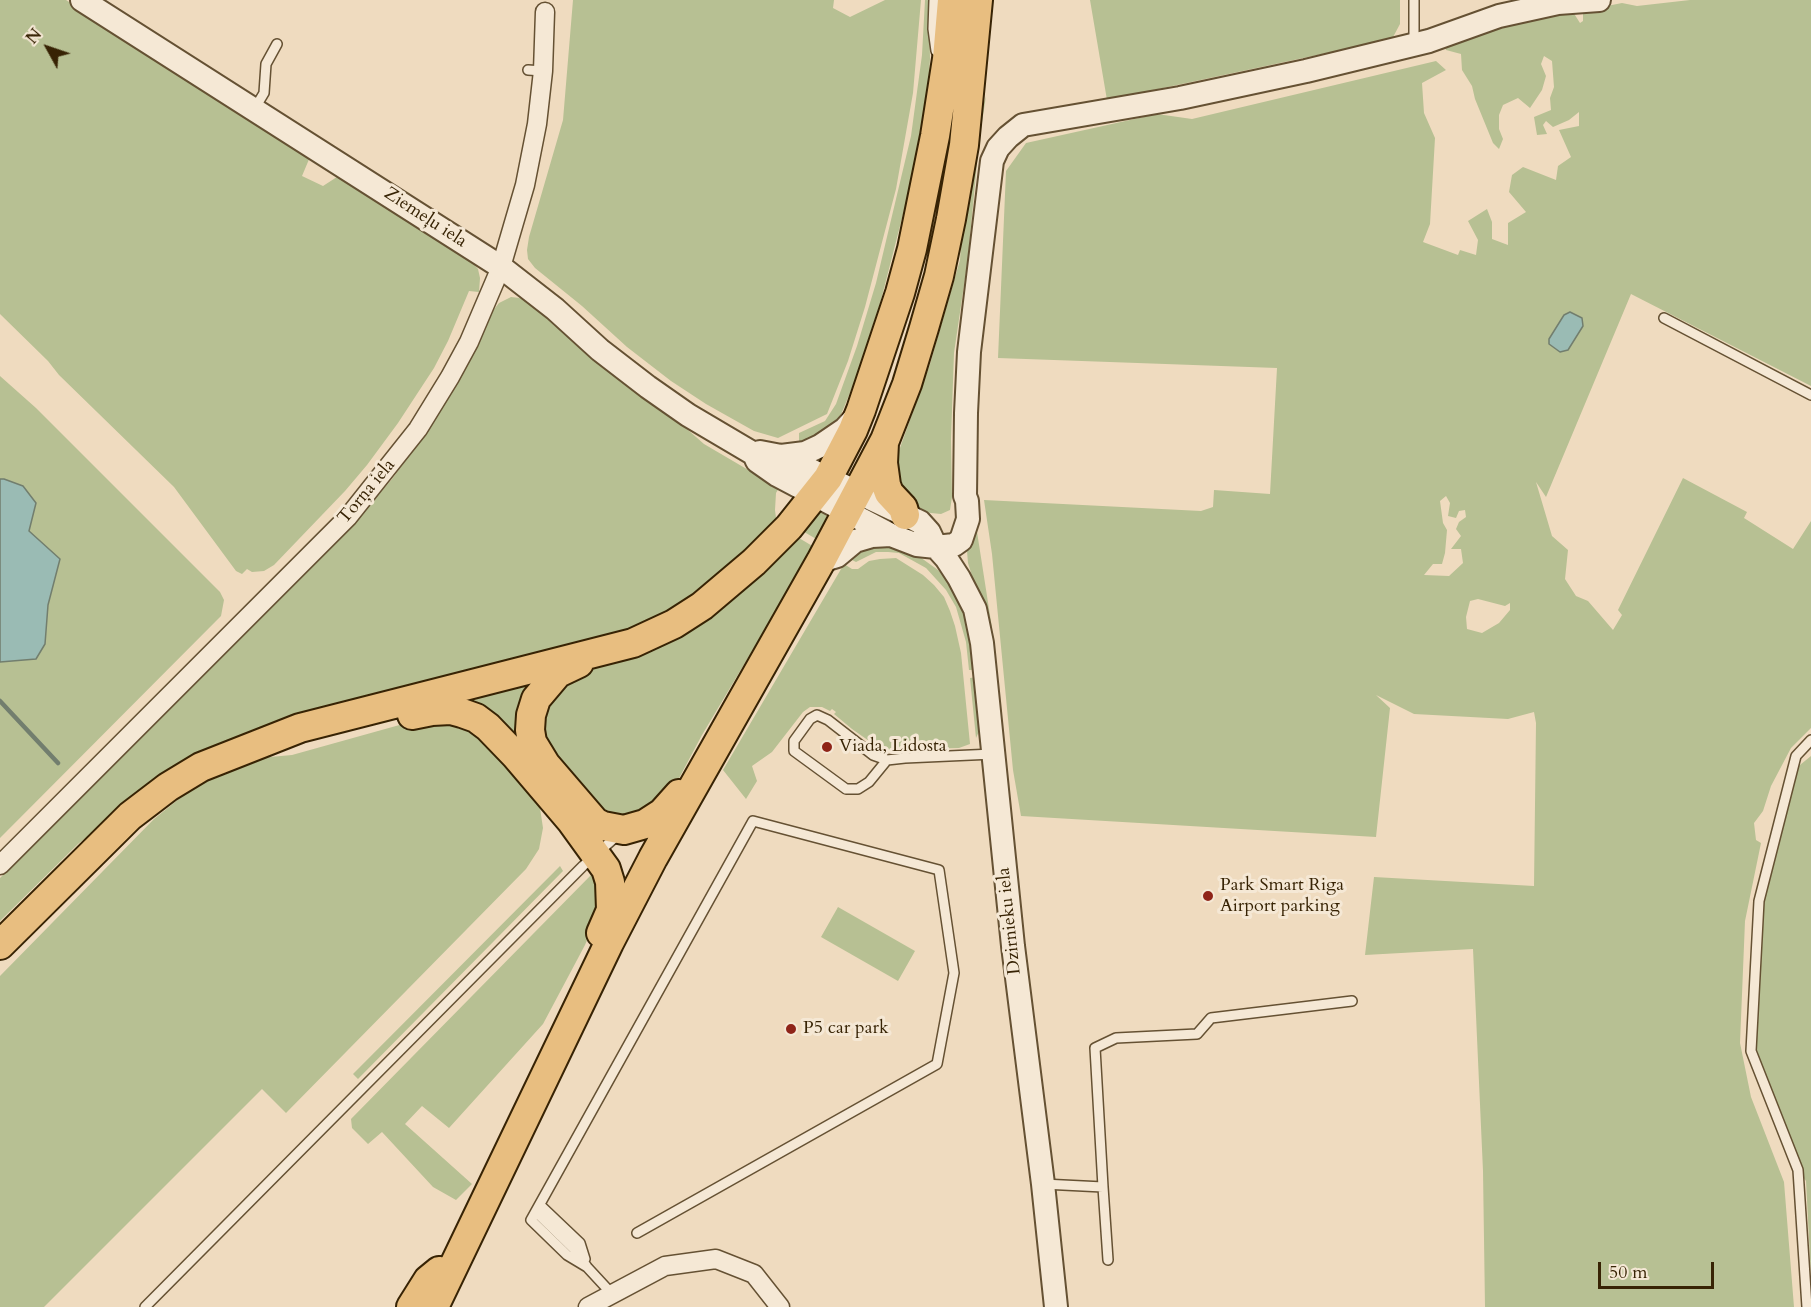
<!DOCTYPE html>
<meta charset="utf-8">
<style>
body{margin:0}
#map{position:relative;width:1811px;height:1307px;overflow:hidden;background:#efdbbf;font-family:Cardo,serif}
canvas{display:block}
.north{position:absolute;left:18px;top:18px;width:60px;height:60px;-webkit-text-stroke:4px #f5e8d5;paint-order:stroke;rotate:310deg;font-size:16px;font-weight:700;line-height:24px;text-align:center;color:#372304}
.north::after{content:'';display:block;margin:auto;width:21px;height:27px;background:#372304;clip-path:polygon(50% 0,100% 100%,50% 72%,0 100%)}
.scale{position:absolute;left:1598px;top:1262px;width:116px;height:27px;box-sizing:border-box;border:3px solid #372304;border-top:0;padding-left:8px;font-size:18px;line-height:21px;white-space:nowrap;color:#372304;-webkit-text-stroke:4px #f5e8d5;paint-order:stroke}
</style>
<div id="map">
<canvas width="1811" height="1307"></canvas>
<div class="north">N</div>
<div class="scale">50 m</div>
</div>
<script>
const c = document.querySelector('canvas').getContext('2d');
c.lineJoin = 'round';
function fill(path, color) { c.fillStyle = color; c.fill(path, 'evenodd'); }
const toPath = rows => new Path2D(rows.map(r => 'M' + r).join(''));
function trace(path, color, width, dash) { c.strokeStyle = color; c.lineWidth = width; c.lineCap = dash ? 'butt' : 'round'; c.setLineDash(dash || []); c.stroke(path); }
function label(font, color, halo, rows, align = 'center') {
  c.font = font + ' Cardo,serif'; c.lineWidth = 6; c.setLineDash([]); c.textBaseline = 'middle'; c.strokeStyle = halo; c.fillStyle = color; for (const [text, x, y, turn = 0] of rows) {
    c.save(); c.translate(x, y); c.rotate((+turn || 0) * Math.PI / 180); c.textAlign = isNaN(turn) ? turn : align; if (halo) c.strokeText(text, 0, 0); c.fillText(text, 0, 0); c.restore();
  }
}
const green = toPath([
 [0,0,66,0,310,157,302,176,323,186,340,175,470,260,478,269,480,278,479,292,469,291,448,341,434,368,398,423,367,465,345,491,274,565,264,571,252,572,247,569,242,574,236,571,174,487,59,375,48,361,0,314],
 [573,0,834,0,833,8,850,17,885,0,921,0,913,93,896,189,865,307,848,361,827,414,778,438,754,431,706,404,671,381,627,347,582,306,535,268,528,259,527,250,529,237,563,120],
 [925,0,929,0,930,59,928,87,910,187,881,300,854,383,838,422,799,448,799,433,825,421,836,404,857,346,876,283,911,136,922,55],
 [1090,0,1400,0,1400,24,1392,39,1107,100],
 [1690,0,1811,0,1811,386,1631,294,1546,497,1536,482,1552,536,1568,550,1565,579,1576,596,1588,601,1613,630,1622,615,1618,610,1683,478,1747,512,1744,518,1793,549,1811,521,1811,728,1791,748,1771,786,1763,811,1754,823,1756,840,1761,843,1745,921,1740,1043,1751,1097,1784,1182,1794,1307,1485,1307,1483,1171,1473,949,1365,955,1374,877,1534,886,1536,723,1534,712,1508,719,1414,714,1376,695,1390,708,1376,837,1021,816,1013,770,992,554,984,500,1201,511,1213,507,1214,490,1270,494,1277,368,998,358,1006,171,1026,143,1157,114,1192,119,1436,61,1446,70,1422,83,1424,113,1435,138,1430,224,1423,242,1458,255,1460,250,1476,255,1478,240,1468,221,1487,209,1492,222,1492,239,1508,245,1508,223,1526,212,1509,192,1512,175,1523,167,1556,180,1558,166,1571,157,1559,130,1579,126,1579,112,1569,120,1553,127,1546,121,1543,125,1547,134,1537,135,1534,117,1551,110,1550,98,1554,87,1552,61,1544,56,1541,64,1546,76,1542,90,1530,108,1518,98,1503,105,1499,115,1499,129,1503,139,1499,149,1493,143,1475,99,1472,86,1462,70,1461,54,1446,50,1444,45,1496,28,1566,12,1573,12,1580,23,1583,21,1583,11,1612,5,1622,3,1637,6],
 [1446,496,1450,503,1448,516,1456,518,1459,511,1465,510,1466,517,1459,522,1456,529,1461,536,1451,549,1461,549,1463,563,1449,576,1424,575,1433,564,1442,564,1445,553,1447,530,1443,523,1440,501],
 [1478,599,1505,606,1510,603,1510,610,1499,623,1482,633,1467,629,1466,617,1470,601],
 [986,96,979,142,968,258,954,353,951,439,952,497,950,510,941,514,931,513,924,512,899,495,896,459,930,364,960,260,963,215,979,117],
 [511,297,528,299,604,367,680,423,704,444,779,488,776,493,775,510,776,518,781,523,720,579,665,613,617,633,157,780,78,844,0,921,0,878,356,521,392,479,431,425,460,377,492,312,499,303],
 [0,376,36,408,220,592,224,600,221,616,0,838],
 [821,510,825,512,828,520,818,540,799,529],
 [975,519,992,628,988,627,968,563,967,551],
 [794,535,814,547,702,735,669,797,663,805,610,820,542,749,544,699,570,676,642,652],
 [878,542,913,552,938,570,947,580,964,607,976,670,969,670,966,642,956,607,946,590,926,568,899,553,888,552,876,552,856,562,848,558,853,553],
 [896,558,923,575,934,585,944,597,950,611,955,626,961,653,970,744,959,748,882,750,852,729,834,714,836,712,832,709,830,711,822,707,810,707,803,712,772,752,752,766,757,781,746,799,723,770,844,564,852,569,858,569,869,561,880,559],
 [538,677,526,744,456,698],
 [977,677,981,727,976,738,970,678],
 [452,717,511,761,540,808,543,828,539,849,526,869,286,1113,262,1089,44,1307,0,1307,0,976,154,819,180,798,217,775,259,758,292,755,421,719],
 [1811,756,1811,1278,1806,1181,1798,1170,1751,1051,1759,901,1795,769],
 [560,866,563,871,358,1079,353,1074],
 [592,874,599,885,602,901,595,921,585,945,543,1024,449,1128,422,1106,405,1124,472,1184,456,1200,433,1187,382,1132,368,1144,352,1128,351,1119],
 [838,907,915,951,898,981,821,937]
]);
const water = toPath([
 [1570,312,1582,318,1583,326,1568,350,1560,352,1549,344,1549,339,1564,315,1570,312],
 [0,479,4,479,23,486,36,503,29,531,60,559,48,605,45,644,36,659,0,662,0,479]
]);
const stream = toPath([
 [0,701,58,763]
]);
const service = toPath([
 [934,0,933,29,936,51],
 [1414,45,1414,0],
 [528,70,543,71],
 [255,108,264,93,266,64,277,44],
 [1664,318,1811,395],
 [887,760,869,782,858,789,846,789,794,751,794,741,810,719,817,715,828,720,873,755,887,760,905,758,993,754],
 [1043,1184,1103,1187,1095,1048,1116,1038,1197,1034,1211,1018,1352,1001],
 [1103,1187,1108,1260],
 [540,1205,580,1243,585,1259],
 [536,1212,574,1249,587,1267,612,1294],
 [587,1267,567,1255,531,1220,753,821,939,870,954,973,937,1064,637,1233],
 [145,1307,583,866,619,834],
 [1807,1307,1798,1170,1751,1051,1759,901,1796,756,1811,740]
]);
const minor = toPath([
 [0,865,348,517,418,429,450,377,469,342,501,267,525,185,537,124,543,71,545,12],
 [588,1307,665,1266,716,1259,754,1274,780,1307]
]);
const tertiary = toPath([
 [82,0,501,267,555,309,600,350,648,387,688,415,754,454,757,461,777,475,891,535,917,545,936,547,954,545,961,540,968,519,967,501,965,496,966,413,969,352,992,161,998,148,1008,137,1023,125,1180,98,1306,71,1429,41,1499,16,1558,3,1599,0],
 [754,454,760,452,781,456,920,522,929,532,936,547,946,558,959,578,975,609,982,643,1013,946,1043,1184,1056,1307],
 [781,456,805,453,820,446,845,429,855,418],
 [821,561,837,556,855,541,872,536,891,535]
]);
const primary = toPath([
 [884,443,883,463,886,485,889,493,903,508,905,515],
 [579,663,558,673,536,699,531,715,530,730,532,742,546,765,595,822,603,826,624,830,645,824,662,813,679,794],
 [412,715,432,711,451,710,462,713,476,718,488,727,515,755,572,822,606,869,610,882,611,910,601,933],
 [0,945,130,816,168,787,201,767,300,728,633,643,674,624,702,606,754,562,789,527,828,478,853,430,861,410,900,293,912,249,935,136,947,59,952,0],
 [411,1307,428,1280,439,1271],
 [434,1307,609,943,653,858,821,561,885,440,907,384,924,328,939,276,951,219,964,145,978,0]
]);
const markers = [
 [827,747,6,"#8f2418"],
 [1208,896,6,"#8f2418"],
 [791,1029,6,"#8f2418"]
];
const streetNames = [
 ["Ziemeļu iela",425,218,33],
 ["Torņa iela",367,492,-50],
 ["Dzirnieku iela",1010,921,-96]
];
const poiNames = [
 ["Viada, Lidosta",839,747],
 ["Park Smart Riga",1220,886],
 ["Airport parking",1220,907],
 ["P5 car park",803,1029]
];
fill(green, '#b7c093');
fill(water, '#9abbb4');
trace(water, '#727e6e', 1.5);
trace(stream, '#727e6e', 4.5);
trace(service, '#655133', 12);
trace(minor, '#655133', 21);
trace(tertiary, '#655133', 26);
trace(primary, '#372304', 32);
trace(service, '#f5e8d5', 9);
trace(minor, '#f5e8d5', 18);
trace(tertiary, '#f5e8d5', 22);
trace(primary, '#e8be80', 28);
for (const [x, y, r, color] of markers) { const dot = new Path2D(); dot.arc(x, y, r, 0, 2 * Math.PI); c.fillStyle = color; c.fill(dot); trace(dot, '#f5e8d5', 2); }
label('18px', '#372304', '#f5e8d5', streetNames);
label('18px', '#372304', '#f5e8d5', poiNames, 'left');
</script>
